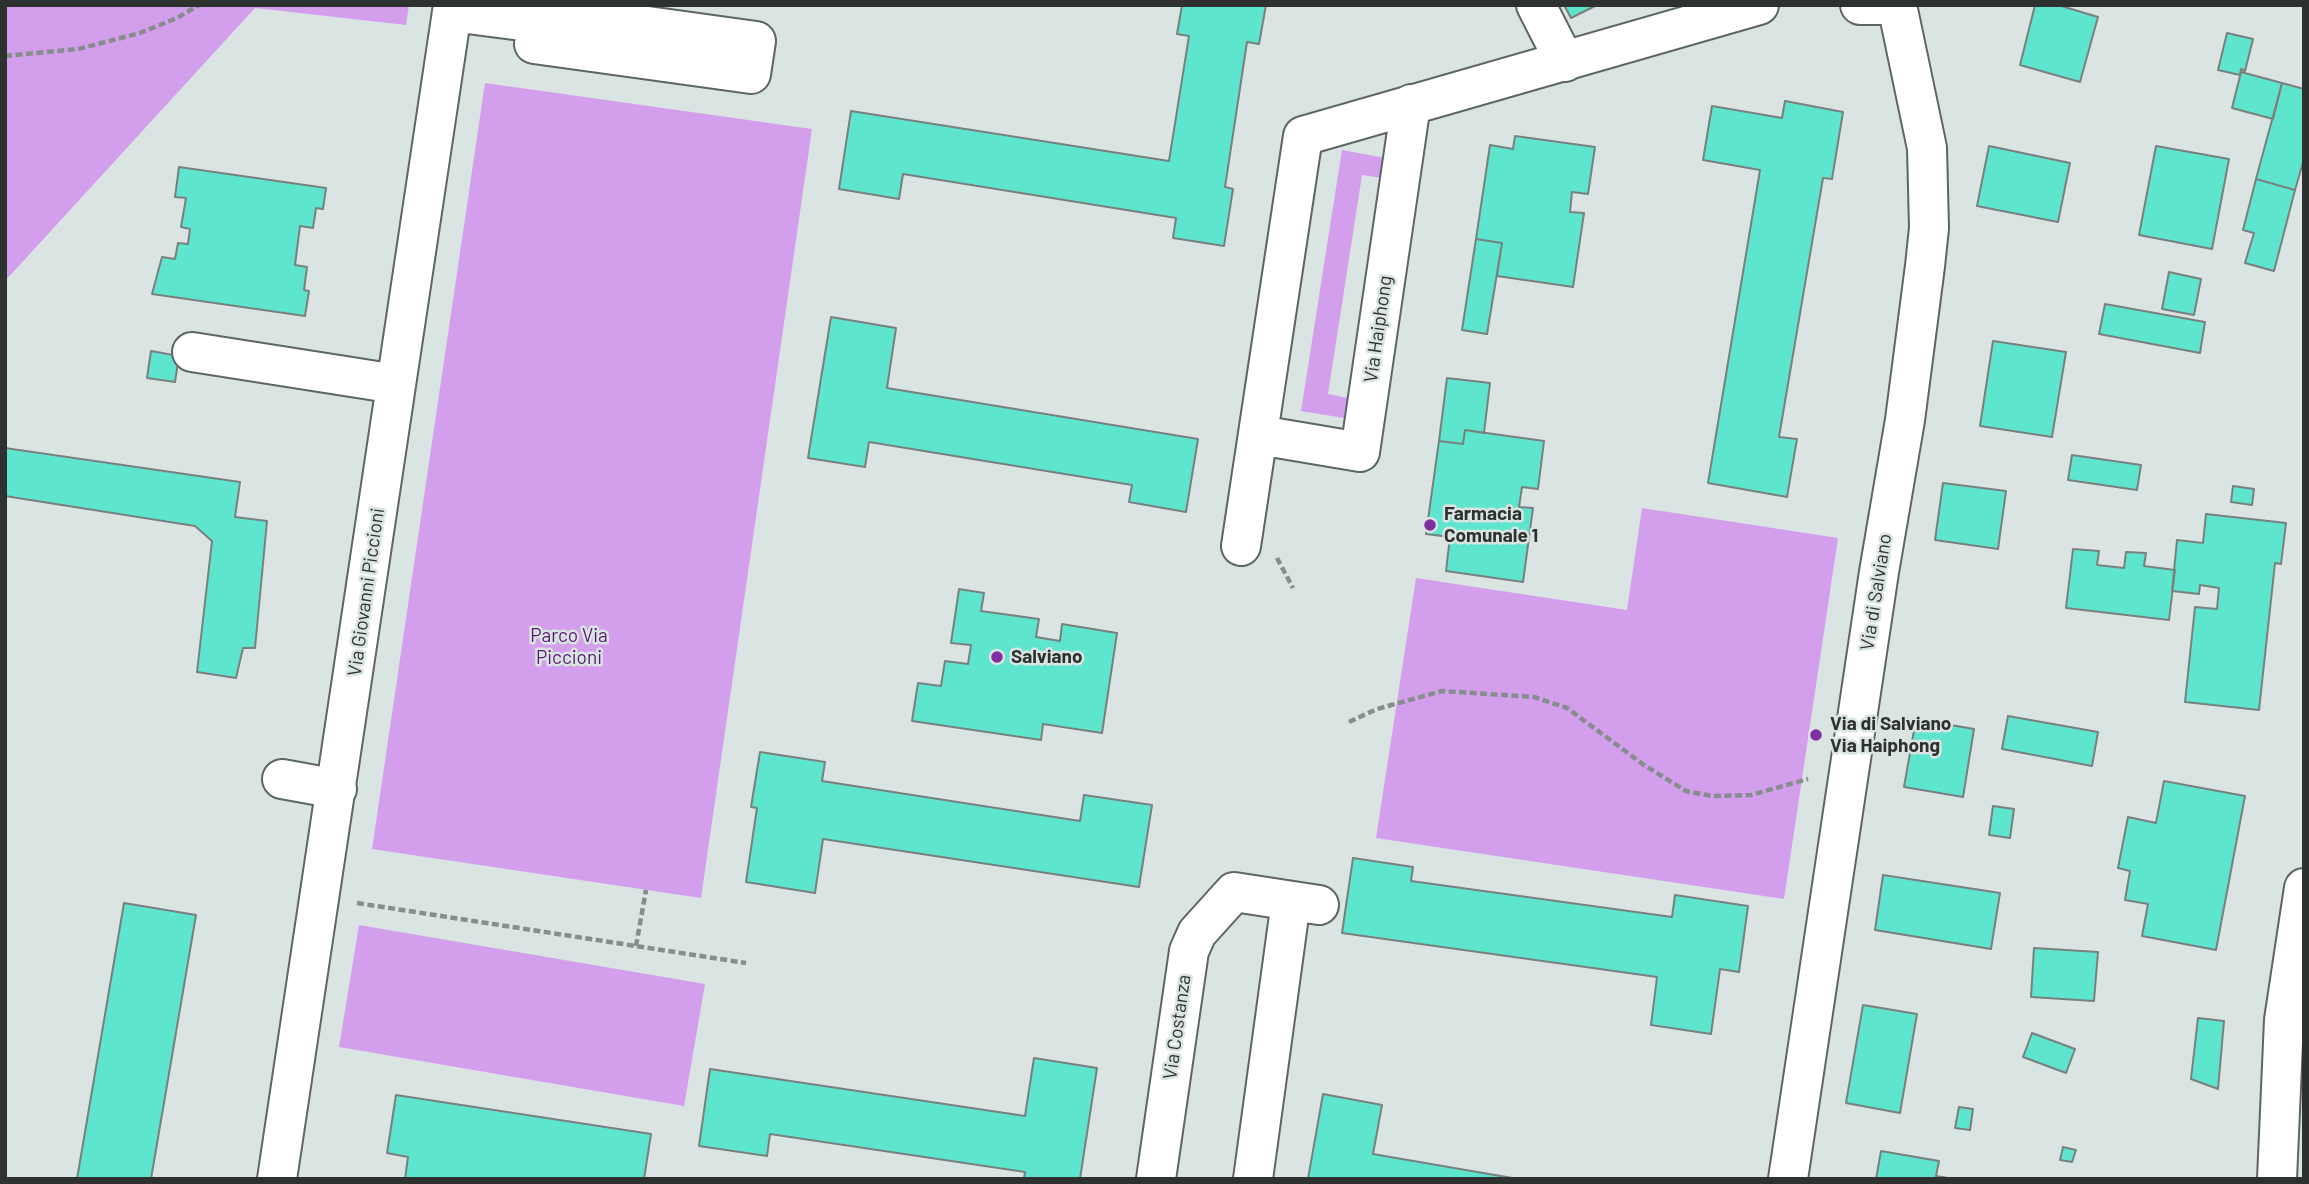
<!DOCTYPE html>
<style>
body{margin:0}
#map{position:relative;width:2309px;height:1184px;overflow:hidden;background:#dae4e2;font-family:Barlow,sans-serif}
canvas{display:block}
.frame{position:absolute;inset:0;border:7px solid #2d3130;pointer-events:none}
</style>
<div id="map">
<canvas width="2309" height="1184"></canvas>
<div class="frame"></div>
</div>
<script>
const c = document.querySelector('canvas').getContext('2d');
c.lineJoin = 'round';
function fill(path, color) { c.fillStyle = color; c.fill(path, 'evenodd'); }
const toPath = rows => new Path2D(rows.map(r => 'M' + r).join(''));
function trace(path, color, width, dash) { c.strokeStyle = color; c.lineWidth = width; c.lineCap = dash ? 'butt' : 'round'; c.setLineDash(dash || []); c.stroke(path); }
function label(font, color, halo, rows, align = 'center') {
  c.font = font + ' Barlow,sans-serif'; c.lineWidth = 5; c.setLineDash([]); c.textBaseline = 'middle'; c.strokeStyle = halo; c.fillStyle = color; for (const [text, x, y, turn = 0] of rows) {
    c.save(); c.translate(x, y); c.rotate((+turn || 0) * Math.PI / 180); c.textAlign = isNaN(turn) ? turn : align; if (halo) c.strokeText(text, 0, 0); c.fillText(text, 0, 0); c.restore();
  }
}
const green = toPath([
 [5,5,409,5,406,25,255,8,5,281],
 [485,83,812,129,701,898,372,849],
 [1342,150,1385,158,1382,178,1362,175,1328,394,1348,398,1344,418,1301,411],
 [1642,508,1838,538,1784,899,1376,838,1416,578,1627,610],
 [359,925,705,984,684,1106,339,1047]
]);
const building = toPath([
 [1182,5,1266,5,1259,44,1247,42,1225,187,1233,189,1224,246,1173,238,1176,218,903,174,899,199,839,189,851,111,1169,161,1189,36,1177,34,1182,5],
 [1564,5,1597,5,1571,18,1564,5],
 [2035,5,2058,5,2098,17,2080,82,2020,65,2035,5],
 [2227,33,2253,39,2245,71,2241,69,2240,75,2218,70,2227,33],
 [2241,72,2282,83,2273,119,2232,108,2241,72],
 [2282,83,2304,89,2304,159,2295,190,2256,179,2282,83],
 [1785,101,1843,112,1832,179,1823,178,1779,437,1797,439,1787,497,1708,483,1760,170,1703,160,1712,106,1782,118,1785,101],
 [1515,136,1595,147,1588,194,1572,192,1570,212,1584,213,1573,287,1497,276,1502,243,1476,239,1490,145,1513,149,1515,136],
 [1989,146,2070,163,2058,222,1977,206,1989,146],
 [2156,146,2229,159,2212,249,2139,235,2156,146],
 [179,167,326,188,323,209,316,208,313,228,300,226,295,265,307,267,304,290,309,291,305,316,152,294,162,257,175,259,178,243,188,244,190,229,181,227,186,198,175,197,179,167],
 [2256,179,2295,190,2274,271,2245,263,2254,233,2243,230,2256,179],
 [1476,239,1502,243,1487,334,1462,330,1476,239],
 [2169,272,2201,279,2194,315,2162,309,2169,272],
 [2105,304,2205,322,2200,353,2099,334,2105,304],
 [831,317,896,328,887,388,1198,439,1186,512,1129,502,1132,485,869,442,865,467,808,458,831,317],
 [1993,341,2066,352,2052,437,1980,426,1993,341],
 [151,351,179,356,175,382,147,378,151,351],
 [1447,378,1490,383,1484,433,1465,430,1463,444,1439,441,1447,378],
 [1465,430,1544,441,1538,489,1522,487,1519,507,1533,508,1523,582,1446,571,1450,537,1426,534,1439,441,1463,444,1465,430],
 [5,448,240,482,235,517,267,521,255,648,243,648,236,678,197,672,212,541,195,526,5,496,5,448],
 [2072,455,2141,465,2137,490,2068,480,2072,455],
 [1943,483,2006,491,1998,549,1935,540,1943,483],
 [2233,486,2254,489,2252,505,2231,502,2233,486],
 [2206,514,2286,523,2281,564,2275,563,2259,710,2185,702,2195,607,2217,609,2219,588,2200,585,2199,594,2172,591,2177,540,2203,543,2206,514],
 [2073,549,2099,551,2097,565,2124,568,2126,552,2146,553,2144,566,2175,570,2169,620,2066,608,2073,549],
 [959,589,984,593,981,611,1039,619,1036,637,1060,641,1062,624,1117,633,1102,733,1043,724,1041,740,912,721,918,683,941,686,945,661,968,664,971,645,951,643,959,589],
 [2008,716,2098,732,2092,766,2002,749,2008,716],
 [1916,719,1974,729,1963,797,1904,787,1916,719],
 [760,752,825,762,822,781,1080,821,1084,795,1152,805,1139,887,823,839,815,893,746,882,757,808,751,807,760,752],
 [2164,781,2245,796,2216,950,2142,936,2148,904,2125,900,2130,871,2118,868,2128,817,2156,823,2164,781],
 [1993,806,2014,809,2010,838,1989,835,1993,806],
 [1353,858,1413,867,1411,881,1672,917,1675,895,1748,906,1739,972,1720,969,1711,1034,1651,1025,1657,977,1342,933,1353,858],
 [1883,875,2000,893,1991,949,1875,930,1883,875],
 [124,903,196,915,151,1179,77,1179,124,903],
 [2034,948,2098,952,2094,1001,2031,997,2034,948],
 [1863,1005,1917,1014,1900,1113,1846,1103,1863,1005],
 [2198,1018,2224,1021,2218,1089,2191,1079,2198,1018],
 [2032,1033,2075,1049,2066,1073,2023,1057,2032,1033],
 [1034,1058,1097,1068,1080,1179,1024,1179,1025,1172,770,1134,767,1156,699,1146,710,1069,1025,1116,1034,1058],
 [1323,1094,1382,1105,1373,1154,1518,1179,1308,1179,1323,1094],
 [396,1095,651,1134,644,1179,405,1179,408,1157,387,1153,396,1095],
 [1959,1107,1973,1109,1970,1130,1955,1128,1959,1107],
 [2063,1147,2076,1150,2072,1162,2060,1160,2063,1147],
 [1881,1151,1939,1161,1936,1176,1954,1179,1876,1179,1881,1151]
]);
const path = toPath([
 [5,56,78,49,140,33,177,18,199,5],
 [1277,558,1293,588],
 [1349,722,1377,709,1442,691,1534,697,1567,708,1644,765,1686,791,1712,796,1751,795,1808,779],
 [357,903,746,963],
 [636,946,646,890]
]);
const minor = toPath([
 [1536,5,1565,62],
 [1860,5,1884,5],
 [452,12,537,23,534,44,751,74,756,41,539,11,537,23],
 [192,352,396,384],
 [1259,435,1360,452,1411,104],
 [1241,546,1303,136,1759,5],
 [282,779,337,789],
 [277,1179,453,5],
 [1156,1179,1189,951,1197,933,1234,892,1319,905],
 [1253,1179,1291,901],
 [1788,1179,1879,572,1905,420,1925,266,1929,228,1927,148,1897,5],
 [2277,1179,2284,1020,2304,888]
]);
const markers = [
 [1430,525,7,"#7f2f9f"],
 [997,657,7,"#7f2f9f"],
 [1816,735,7,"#7f2f9f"]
];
const streetNames = [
 ["Via Haiphong",1378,329,-82],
 ["Via Giovanni Piccioni",366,592,-82],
 ["Via di Salviano",1876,592,-81],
 ["Via Costanza",1177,1027,-82]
];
const poiNames = [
 ["Farmacia",1444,514],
 ["Comunale 1",1444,536],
 ["Salviano",1011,657],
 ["Via di Salviano",1830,724],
 ["Via Haiphong",1830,746]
];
const parkNames = [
 ["Parco Via",569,636],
 ["Piccioni",569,658]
];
fill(green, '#d39fec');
fill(building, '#5ee5ce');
trace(building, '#78817f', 2);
trace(minor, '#5d6664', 42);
trace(path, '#868d8c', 4.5, [7, 3.5]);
trace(minor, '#fff', 38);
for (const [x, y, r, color] of markers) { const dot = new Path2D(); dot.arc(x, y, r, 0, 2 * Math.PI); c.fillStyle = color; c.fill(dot); trace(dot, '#dae4e2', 2.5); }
label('19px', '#2d3130', '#dae4e2', streetNames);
label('bold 19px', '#2d3130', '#dae4e2', poiNames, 'left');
label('19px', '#581572', '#dae4e2', parkNames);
</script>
